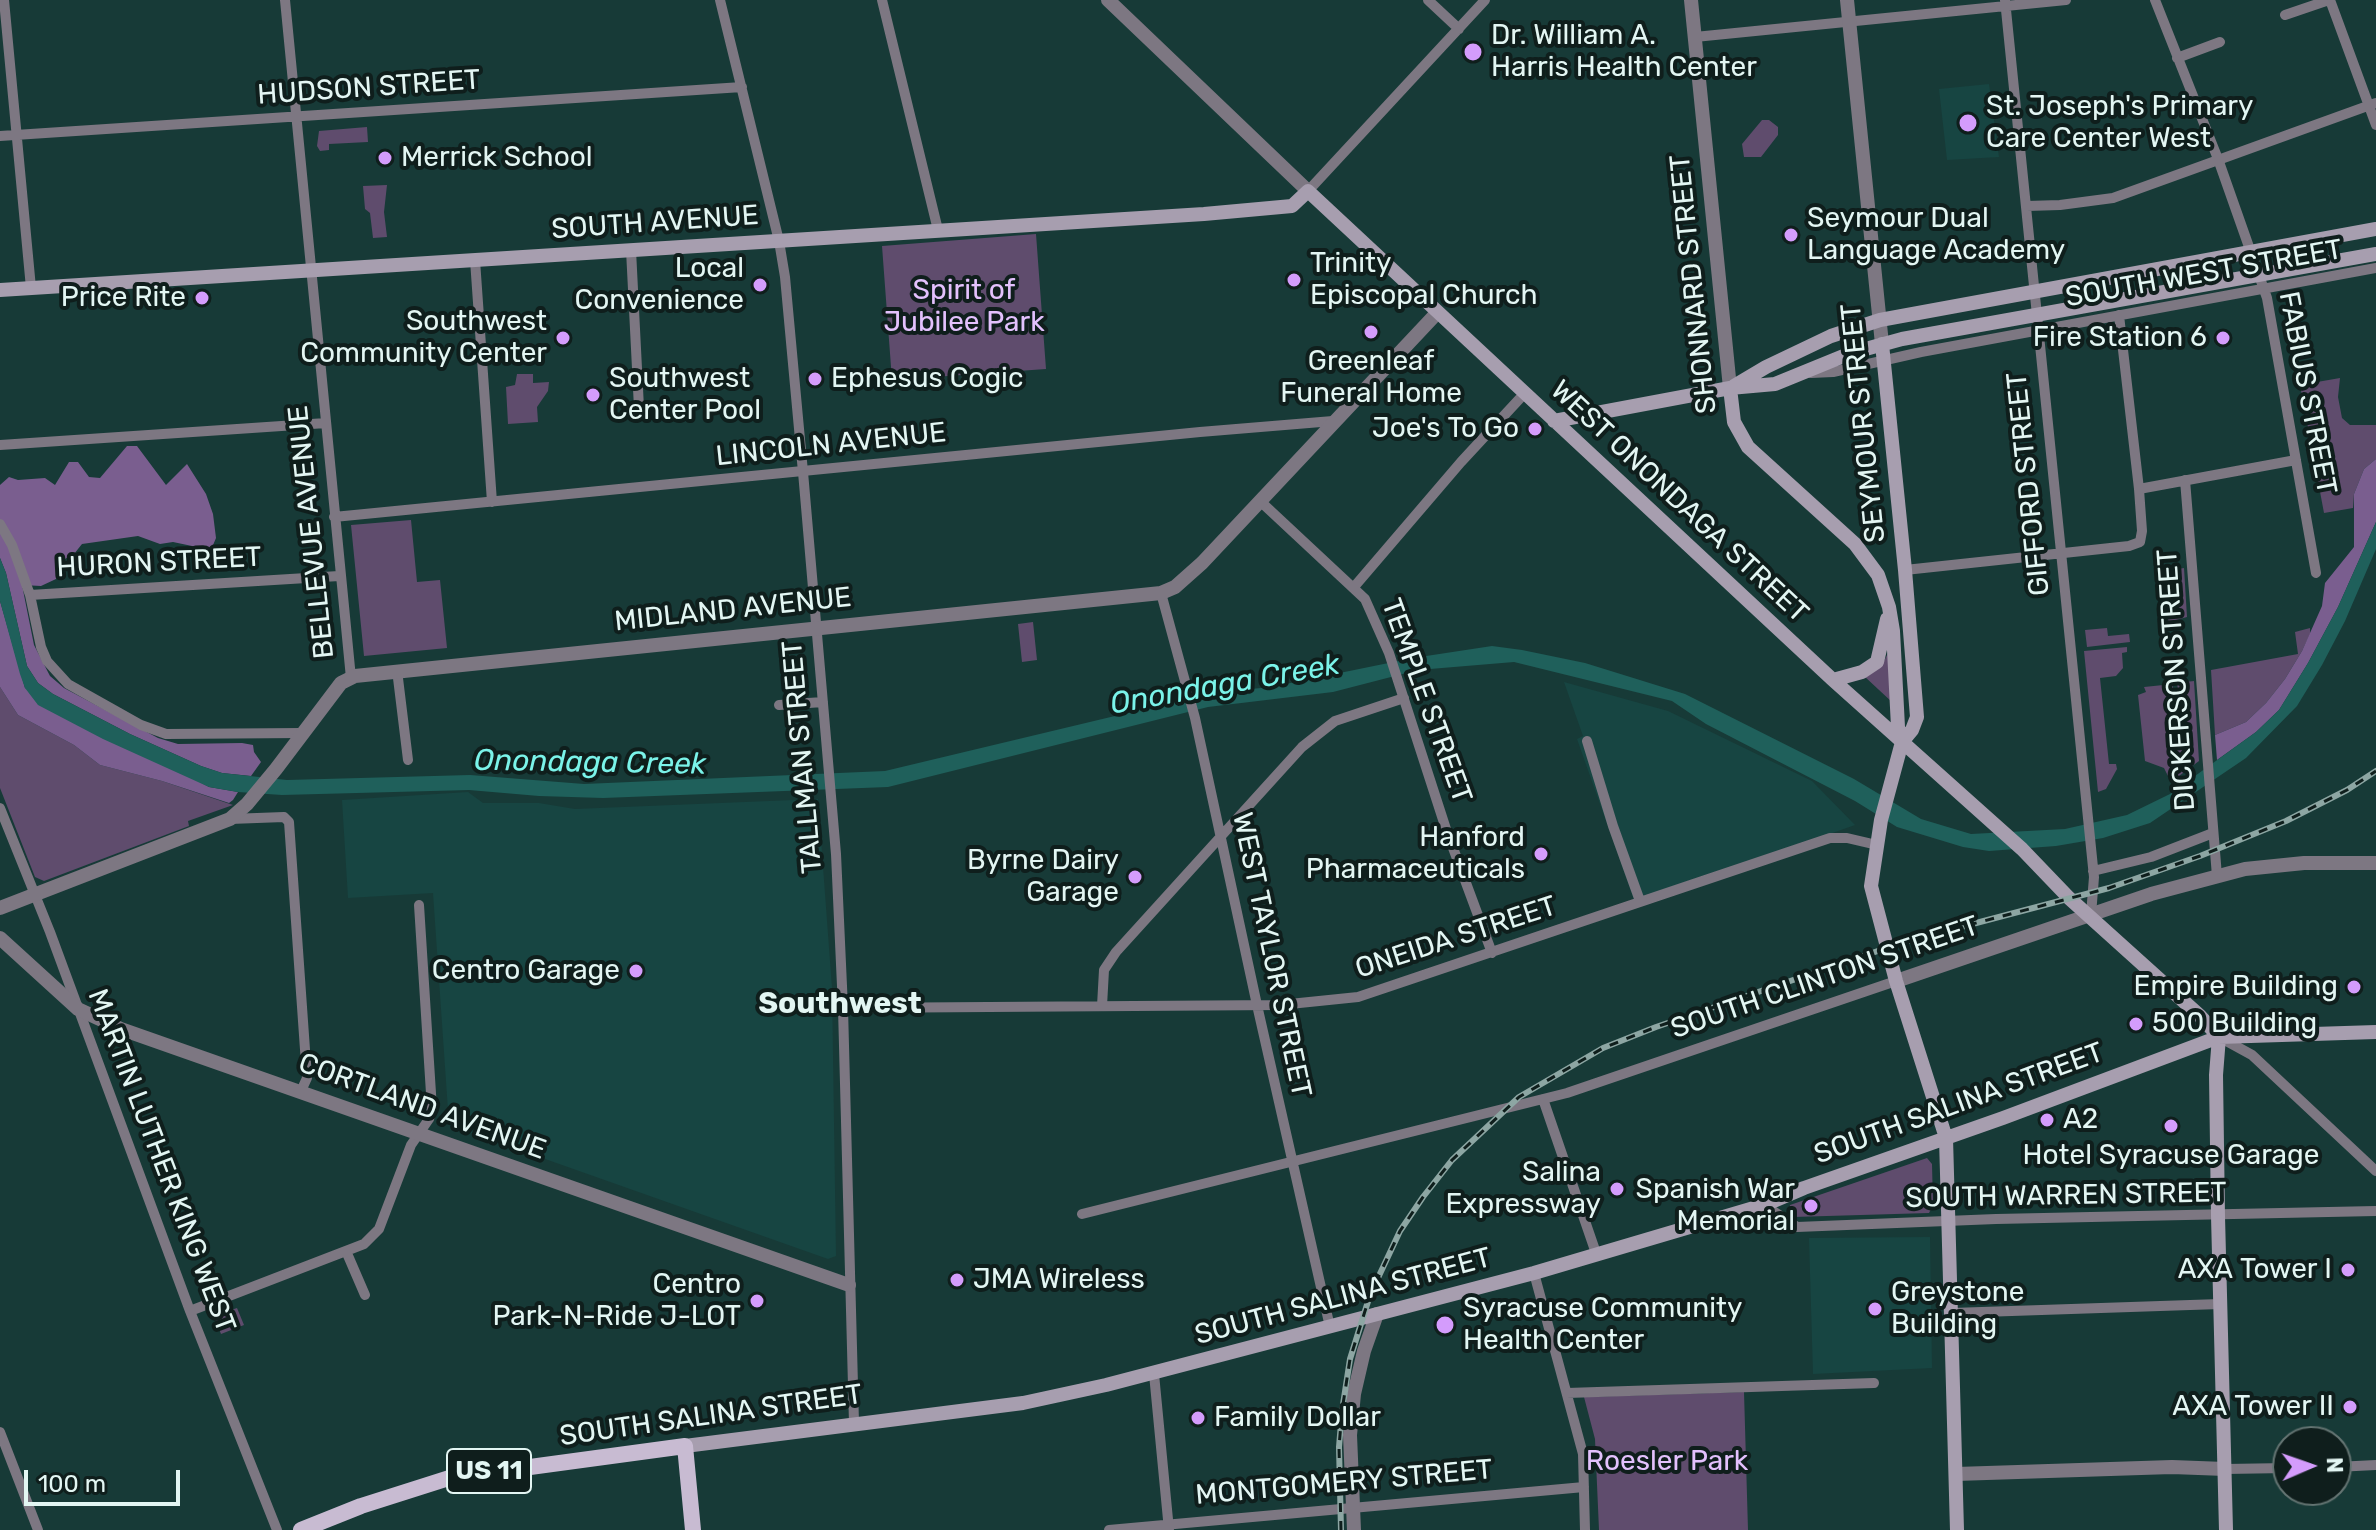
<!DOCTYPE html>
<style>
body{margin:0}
#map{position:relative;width:2376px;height:1530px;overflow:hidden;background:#173a37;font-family:Rubik,sans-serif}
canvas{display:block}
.north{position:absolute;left:2272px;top:1426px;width:80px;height:80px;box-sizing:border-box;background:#0f1e1c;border:2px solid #647472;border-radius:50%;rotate:88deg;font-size:22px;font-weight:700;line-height:32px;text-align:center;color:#e3f6f3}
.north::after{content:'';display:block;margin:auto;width:28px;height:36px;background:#d49cfc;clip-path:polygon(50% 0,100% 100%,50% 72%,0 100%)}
.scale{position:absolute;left:24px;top:1470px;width:156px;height:36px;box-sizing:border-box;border:4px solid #e3f6f3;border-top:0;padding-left:10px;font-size:24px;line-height:28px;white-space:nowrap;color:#e3f6f3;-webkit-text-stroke:6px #0f1e1c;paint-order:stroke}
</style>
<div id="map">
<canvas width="2376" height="1530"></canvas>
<div class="north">N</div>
<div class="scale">100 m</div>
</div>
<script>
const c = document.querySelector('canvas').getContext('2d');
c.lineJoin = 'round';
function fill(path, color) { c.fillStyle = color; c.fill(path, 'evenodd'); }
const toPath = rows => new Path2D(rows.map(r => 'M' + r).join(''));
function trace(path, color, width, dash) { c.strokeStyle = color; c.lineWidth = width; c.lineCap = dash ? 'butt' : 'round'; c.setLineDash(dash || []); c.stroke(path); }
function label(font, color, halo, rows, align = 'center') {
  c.font = font + ' Rubik,sans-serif'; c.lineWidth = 8; c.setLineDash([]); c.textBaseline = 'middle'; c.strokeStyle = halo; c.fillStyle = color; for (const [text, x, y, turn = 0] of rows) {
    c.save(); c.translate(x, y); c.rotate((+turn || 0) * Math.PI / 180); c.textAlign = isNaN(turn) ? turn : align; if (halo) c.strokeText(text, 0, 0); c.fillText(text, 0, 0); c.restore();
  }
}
const built = toPath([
 [1989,84,1999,157,1947,160,1939,89],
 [1564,682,1668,711,1812,781,1855,825,1635,903,1577,739,1583,736],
 [468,792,483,803,539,803,575,809,818,799,832,988,836,1256,828,1259,449,1125,433,893,348,898,342,800],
 [1930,1237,1932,1368,1813,1374,1809,1238]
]);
const green = toPath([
 [1762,120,1769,120,1778,127,1778,135,1761,157,1744,157,1742,144],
 [367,127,368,142,329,144,329,150,320,151,317,146,319,131],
 [387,185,384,212,387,237,373,238,370,213,365,209,363,186],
 [1036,234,1046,369,892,380,882,246],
 [517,374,533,374,533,383,549,382,548,391,537,407,538,422,508,424,506,387,515,385],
 [2340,378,2338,397,2342,418,2350,425,2376,425,2376,459,2364,469,2354,494,2353,508,2324,513,2300,385],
 [411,520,417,582,440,580,447,648,364,656,351,525],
 [2184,568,2187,617,2169,622,2168,619,2162,619,2161,576,2172,575,2172,570],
 [1033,622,1037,660,1022,662,1018,624],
 [2107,628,2108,636,2129,634,2130,642,2087,647,2085,630],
 [2310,628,2310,634,2302,651,2285,679,2266,703,2246,722,2215,735,2211,670,2298,654,2295,632],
 [2127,647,2127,652,2122,653,2123,668,2116,676,2100,678,2109,764,2116,764,2117,769,2106,789,2098,792,2084,651],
 [1888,653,1893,703,1864,676,1883,663],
 [2194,681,2199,761,2171,782,2164,768,2145,761,2138,695,2146,692,2144,687,2173,684,2173,690,2178,690,2177,683],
 [0,687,18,715,74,745,100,765,162,781,233,805,188,821,189,826,44,881,35,877,0,788],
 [1927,1158,1932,1164,1933,1205,1929,1213,1793,1217,1789,1213,1790,1205],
 [237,1308,244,1325,221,1334,214,1316],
 [1744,1392,1748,1530,1599,1530,1595,1439,1584,1397]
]);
const forest = toPath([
 [127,446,137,446,166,485,187,464,206,494,213,514,216,538,211,550,173,542,160,544,138,536,82,544,74,554,63,560,56,579,41,586,22,585,34,645,50,676,64,688,158,738,178,744,242,743,253,745,254,752,261,762,251,776,222,773,201,766,130,734,53,694,38,683,27,666,6,573,0,558,0,485,9,477,18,480,45,478,55,485,69,462,78,462,89,477,100,478],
 [2376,459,2376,522,2338,607,2308,663,2279,710,2256,732,2217,760,2215,735,2246,722,2266,703,2285,679,2302,651,2322,606,2325,583,2354,547,2354,494,2364,469],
 [0,601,25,688,209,787,238,792,233,800,229,803,162,781,100,765,74,745,18,715,0,687]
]);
const water = toPath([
 [2376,522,2376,549,2345,621,2322,665,2297,706,2246,758,2150,823,2103,838,2056,846,1989,851,1963,847,1897,827,1855,801,1706,724,1672,701,1514,662,1418,670,1333,692,1208,707,888,787,603,798,539,796,469,790,282,795,238,792,209,787,103,739,38,705,25,688,20,674,0,601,0,558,6,573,27,666,38,683,53,694,130,734,201,766,222,773,287,780,470,775,584,784,885,771,1211,693,1271,687,1413,658,1492,646,1522,650,1585,663,1685,694,1854,779,1921,819,1971,834,2065,829,2127,815,2170,794,2256,732,2279,710,2308,663,2338,607]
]);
const minor = toPath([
 [4,0,31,288],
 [285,0,351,678],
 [720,0,779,241,785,277,803,472,836,854,843,1008,854,1423],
 [882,0,938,230],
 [1428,0,1459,29],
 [2005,0,2094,877,2091,915],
 [2155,0,2218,159,2267,298,2316,573],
 [2330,0,2376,125],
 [2285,15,2329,0],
 [1695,37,2066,0],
 [2177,58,2220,42],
 [0,136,742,87],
 [1308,191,1485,0],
 [2027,206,2060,205,2113,198,2376,103],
 [631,250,639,408],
 [475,260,492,502],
 [1811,373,1833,372,1921,352,2376,268],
 [0,445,326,423],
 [2185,480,2217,876],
 [2139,489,2296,460],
 [1260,501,1365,599,1389,653,1446,829,1492,953],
 [334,517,1200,432,1333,421],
 [0,524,12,545,30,595,41,647,47,661,68,684,141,725,166,734,302,733],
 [1905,570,2129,546,2140,542,2142,531,2139,489,2119,315],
 [1354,587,1461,462,1524,394],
 [1161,593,1195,718,1257,1005,1330,1327],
 [30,595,339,576],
 [397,670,408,760],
 [779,705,823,702],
 [1587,741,1613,826,1640,901],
 [0,808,50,932,190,1311,277,1530],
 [230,819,284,817,289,822,307,1078,301,1091],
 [2093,871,2151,857,2213,833],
 [1102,1006,1104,970,1116,952,1302,747,1335,721,1404,698],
 [843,1008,1280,1005,1358,997,1830,838,1847,838,1877,845],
 [2221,1038,2252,1055,2376,1171],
 [1543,1099,1597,1256],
 [1764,1205,1797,1227,1996,1219,2376,1211],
 [1082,1214,1567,1093,1896,981],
 [346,1251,365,1295],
 [1534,1273,1583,1454,1585,1530],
 [190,1311,364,1244,379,1229,411,1145,429,1119,432,1109,419,905],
 [1952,1313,2220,1304],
 [1154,1374,1169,1530],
 [1567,1393,1874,1383],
 [0,1432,38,1530],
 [2336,1467,2376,1465],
 [2225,1469,2288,1468],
 [1109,1530,1584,1487]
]);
const tertiary = toPath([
 [1108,0,1308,191],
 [1691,0,1730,388],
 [1847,0,1882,344],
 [0,908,230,819,247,804,276,769,341,683,355,676,1161,593,1175,587,1202,563,1436,314],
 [0,938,78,1009,121,1029,849,1285],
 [1896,981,2151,894,2245,869,2304,863,2376,863],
 [1956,1474,2172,1467,2225,1469],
 [1354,1530,1350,1435,1354,1394,1364,1351,1377,1314]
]);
const secondary = toPath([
 [0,290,1204,214,1292,206,1308,191,1833,680,2022,849,2069,898,2200,1016,2219,1037],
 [1882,344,1905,570,1917,717,1912,730,1902,742,1881,820,1871,886,1896,981,1946,1138,1957,1530],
 [1734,386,1766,367,1831,336,1880,320,2376,229],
 [1730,388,1734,422,1748,447,1855,544,1878,575,1889,607,1893,631,1898,727,1901,741],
 [1554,421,1730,388,1775,384,1851,353,1902,339,2376,254],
 [1833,680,1862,672,1877,662,1887,619],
 [2219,1037,2216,1075,2218,1216,2226,1530],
 [685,1446,1023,1403,1106,1385,1534,1273,1764,1205,1804,1188,2003,1118,2219,1037,2376,1032]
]);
const primary = toPath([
 [301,1530,361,1506,449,1478,685,1446,693,1530]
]);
const rail = toPath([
 [1341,1530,1339,1447,1342,1411,1350,1359,1370,1295,1400,1231,1423,1197,1452,1160,1519,1097,1603,1048,1656,1027,1904,942,2109,888,2200,856,2286,821,2347,790,2376,771]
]);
const markers = [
 [1473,52,10,"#d49cfc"],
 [1968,123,10,"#d49cfc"],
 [385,158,8,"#d49cfc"],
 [1791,235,8,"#d49cfc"],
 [1294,280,8,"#d49cfc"],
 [760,285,8,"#d49cfc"],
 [202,298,8,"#d49cfc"],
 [1371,332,8,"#d49cfc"],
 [563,338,8,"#d49cfc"],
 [2223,338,8,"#d49cfc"],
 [815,379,8,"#d49cfc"],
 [593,395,8,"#d49cfc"],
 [1535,429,8,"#d49cfc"],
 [1541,854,8,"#d49cfc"],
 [1135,877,8,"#d49cfc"],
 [636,971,8,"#d49cfc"],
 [2354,987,8,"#d49cfc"],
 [2136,1024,8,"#d49cfc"],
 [2047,1120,8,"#d49cfc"],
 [2171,1126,8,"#d49cfc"],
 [1617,1189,8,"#d49cfc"],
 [1811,1206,8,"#d49cfc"],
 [2348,1270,8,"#d49cfc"],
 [957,1280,8,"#d49cfc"],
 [757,1301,8,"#d49cfc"],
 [1875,1309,8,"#d49cfc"],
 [1445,1325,10,"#d49cfc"],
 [2350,1407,8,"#d49cfc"],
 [1198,1418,8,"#d49cfc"]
];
const shields = [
 [489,1471,84]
];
const shieldNames = [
 ["US 11",489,1471]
];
const poiNames = [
 ["Dr. William A.",1491,36,"left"],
 ["Harris Health Center",1491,68,"left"],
 ["St. Joseph's Primary",1986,107,"left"],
 ["Care Center West",1986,139,"left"],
 ["Merrick School",401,158,"left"],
 ["Seymour Dual",1807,219,"left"],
 ["Language Academy",1807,251,"left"],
 ["Trinity",1310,264,"left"],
 ["Episcopal Church",1310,296,"left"],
 ["Local",744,269],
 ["Convenience",744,301],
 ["Price Rite",186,298],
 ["Southwest",547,322],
 ["Community Center",547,354],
 ["Fire Station 6",2207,338],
 ["Greenleaf",1371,362,"center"],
 ["Funeral Home",1371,394,"center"],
 ["Southwest",609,379,"left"],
 ["Center Pool",609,411,"left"],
 ["Ephesus Cogic",831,379,"left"],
 ["Joe's To Go",1519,429],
 ["Hanford",1525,838],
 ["Pharmaceuticals",1525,870],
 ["Byrne Dairy",1119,861],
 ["Garage",1119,893],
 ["Centro Garage",620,971],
 ["Empire Building",2338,987],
 ["500 Building",2152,1024,"left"],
 ["A2",2063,1120,"left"],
 ["Hotel Syracuse Garage",2171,1156,"center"],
 ["Salina",1601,1173],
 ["Expressway",1601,1205],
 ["Spanish War",1795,1190],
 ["Memorial",1795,1222],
 ["AXA Tower I",2332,1270],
 ["JMA Wireless",973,1280,"left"],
 ["Centro",741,1285],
 ["Park-N-Ride J-LOT",741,1317],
 ["Greystone",1891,1293,"left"],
 ["Building",1891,1325,"left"],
 ["Syracuse Community",1463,1309,"left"],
 ["Health Center",1463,1341,"left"],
 ["AXA Tower II",2334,1407],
 ["Family Dollar",1214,1418,"left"]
];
const streetNames = [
 ["HUDSON STREET",369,88,-4],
 ["SOUTH AVENUE",655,223,-4],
 ["SOUTH WEST STREET",2204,274,-10],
 ["SHONNARD STREET",1694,284,-96],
 ["FABIUS STREET",2307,393,79],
 ["SEYMOUR STREET",1864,423,-96],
 ["LINCOLN AVENUE",831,445,-6],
 ["GIFFORD STREET",2029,484,-96],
 ["WEST ONONDAGA STREET",1679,502,43],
 ["BELLEVUE AVENUE",312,532,-96],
 ["HURON STREET",159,563,-3],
 ["MIDLAND AVENUE",733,610,-6],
 ["DICKERSON STREET",2177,680,-94],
 ["TEMPLE STREET",1426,701,70],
 ["TALLMAN STREET",803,757,-95],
 ["ONEIDA STREET",1456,938,-18],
 ["WEST TAYLOR STREET",1271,955,78],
 ["SOUTH CLINTON STREET",1825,978,-19],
 ["SOUTH SALINA STREET",1959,1104,-20],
 ["CORTLAND AVENUE",422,1107,20],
 ["MARTIN LUTHER KING WEST",161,1161,69],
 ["SOUTH WARREN STREET",2066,1196,-1],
 ["SOUTH SALINA STREET",1343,1297,-15],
 ["SOUTH SALINA STREET",711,1416,-8],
 ["MONTGOMERY STREET",1344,1483,-5]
];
const parkNames = [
 ["Spirit of",964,291],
 ["Jubilee Park",964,323],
 ["Roesler Park",1667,1462]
];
const waterNames = [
 ["Onondaga Creek",1225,685,-10],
 ["Onondaga Creek",590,763,1]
];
const neighbourhoodNames = [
 ["Southwest",840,1004]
];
fill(built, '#174542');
fill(green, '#5f4c6d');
fill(forest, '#7a5e8f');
fill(water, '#1f605b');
trace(minor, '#7d7782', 10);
trace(tertiary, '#7d7782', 14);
trace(secondary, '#a79eaf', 14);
trace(primary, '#c8bbd2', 16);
trace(rail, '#8da6a3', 6);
trace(rail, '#0f1e1c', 3, [9]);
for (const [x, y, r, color] of markers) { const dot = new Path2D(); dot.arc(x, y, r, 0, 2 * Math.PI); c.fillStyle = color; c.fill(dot); trace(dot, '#0f1e1c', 3); }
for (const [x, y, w] of shields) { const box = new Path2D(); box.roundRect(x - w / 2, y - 22, w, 44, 6); c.fillStyle = '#0f1e1c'; c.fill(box); trace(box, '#e3f6f3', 2); }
label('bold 26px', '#e3f6f3', null, shieldNames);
label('28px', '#e3f6f3', '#0f1e1c', poiNames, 'right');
label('28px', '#e3f6f3', '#0f1e1c', streetNames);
label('28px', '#e3c1fd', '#0f1e1c', parkNames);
label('italic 30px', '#7af3e9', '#0f1e1c', waterNames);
label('bold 30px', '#e3f6f3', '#0f1e1c', neighbourhoodNames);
</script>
